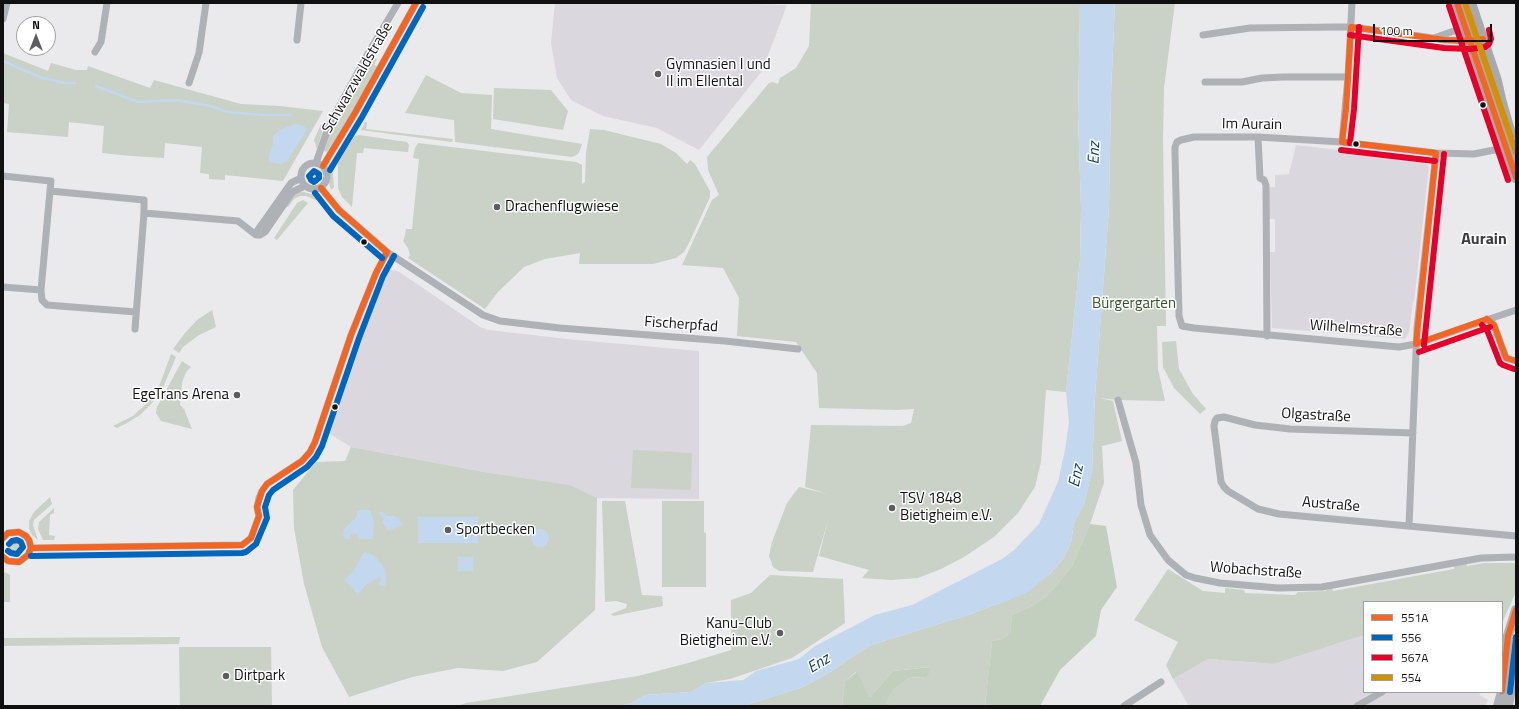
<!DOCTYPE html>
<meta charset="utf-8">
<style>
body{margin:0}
#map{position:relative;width:1519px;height:709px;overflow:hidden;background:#eae9ec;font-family:"Titillium Web",sans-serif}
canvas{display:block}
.frame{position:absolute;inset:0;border:4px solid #111011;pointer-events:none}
.legend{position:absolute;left:1363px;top:601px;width:140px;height:92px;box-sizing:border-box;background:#fff;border:1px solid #a09fa0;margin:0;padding:5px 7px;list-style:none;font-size:12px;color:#111011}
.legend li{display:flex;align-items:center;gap:8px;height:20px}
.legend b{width:20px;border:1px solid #a09fa0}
.north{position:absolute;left:16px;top:16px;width:40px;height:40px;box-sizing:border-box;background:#fff;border:1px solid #a09fa0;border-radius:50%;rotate:0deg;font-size:11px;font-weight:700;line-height:16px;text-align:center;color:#111011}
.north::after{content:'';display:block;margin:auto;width:14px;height:18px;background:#5d5c5e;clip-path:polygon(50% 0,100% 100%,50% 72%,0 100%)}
.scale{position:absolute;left:1373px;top:24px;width:119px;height:18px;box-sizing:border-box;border:2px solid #111011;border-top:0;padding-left:5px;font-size:12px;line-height:14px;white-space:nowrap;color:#111011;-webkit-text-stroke:3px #fff;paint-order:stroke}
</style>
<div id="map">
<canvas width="1519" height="709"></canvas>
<div class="frame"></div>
<ul class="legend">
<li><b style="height:5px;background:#f26522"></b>551A</li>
<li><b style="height:5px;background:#0065bd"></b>556</li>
<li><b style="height:5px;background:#e4002b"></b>567A</li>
<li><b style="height:5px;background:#d49003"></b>554</li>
</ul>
<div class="north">N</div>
<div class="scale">100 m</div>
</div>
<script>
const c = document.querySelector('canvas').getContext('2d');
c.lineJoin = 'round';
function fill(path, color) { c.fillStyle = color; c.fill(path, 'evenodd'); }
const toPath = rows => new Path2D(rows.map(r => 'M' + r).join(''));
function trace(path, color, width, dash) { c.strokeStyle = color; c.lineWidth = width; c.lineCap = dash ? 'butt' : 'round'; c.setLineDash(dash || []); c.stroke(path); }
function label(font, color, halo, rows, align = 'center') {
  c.font = font + ' "Titillium Web",sans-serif'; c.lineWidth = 3; c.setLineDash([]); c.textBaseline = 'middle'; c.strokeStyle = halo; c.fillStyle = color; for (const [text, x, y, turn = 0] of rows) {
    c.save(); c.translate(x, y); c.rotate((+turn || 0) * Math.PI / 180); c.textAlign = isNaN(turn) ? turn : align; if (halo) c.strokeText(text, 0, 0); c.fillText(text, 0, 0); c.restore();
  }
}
const built = toPath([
 [555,3,713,3,787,5,762,71,699,150,657,128,603,116,571,100,557,78,551,43],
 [1296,145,1423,160,1429,166,1414,302,1413,302,1409,332,1405,339,1272,328,1270,252,1275,252,1275,219,1269,219,1269,187,1275,187,1275,175,1289,174],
 [389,270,398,271,480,327,488,330,567,339,699,351,699,499,597,498,569,485,484,472,351,447,325,431,364,322,382,277],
 [1364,635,1364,692,1482,692,1479,695,1488,700,1485,706,1189,706,1173,679,1208,659,1274,664]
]);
const green = toPath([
 [811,3,1080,3,1078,116,1081,208,1080,260,1066,392,1046,390,1041,462,1035,487,1018,513,994,537,964,557,941,569,918,578,891,580,862,578,869,570,819,556,828,520,813,572,779,571,773,567,769,556,772,542,787,503,799,487,828,494,805,487,811,425,903,426,911,423,914,409,897,410,819,408,817,373,796,342,737,336,739,298,723,268,682,265,712,200,719,195,708,170,707,157,769,83,773,82,778,84,780,78,796,68,809,46],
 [1115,3,1175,3,1164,88,1163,140,1166,326,1157,326,1158,369,1165,401,1118,400,1100,398,1113,401,1122,441,1102,446,1104,483,1090,524,1072,566,1047,596,1032,606,1012,615,1010,633,1002,639,992,641,985,706,890,706,886,703,894,689,911,677,927,678,930,667,893,671,870,697,856,672,845,681,842,706,743,706,803,687,832,671,847,660,871,645,968,615,1008,600,1049,575,1063,559,1071,543,1074,523,1084,504,1092,471,1095,397,1109,207,1111,94],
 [3,53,48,71,51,63,76,70,87,70,88,66,150,88,154,80,241,104,280,106,323,111,283,181,225,175,225,180,209,179,209,174,200,173,202,147,165,143,164,158,131,156,102,153,104,126,69,122,68,137,7,132,9,104,3,103],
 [373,57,377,59,374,65,378,67,354,110,327,152,322,150,332,127,334,126,350,101],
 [426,75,461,93,492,95,491,129,582,144,580,150,578,154,572,157,455,142,454,120,405,113],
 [494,88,551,90,568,111,563,130,493,119],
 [365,122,367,122,366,129,453,139,452,142,361,130],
 [321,124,324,126,317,149,314,140],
 [590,129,604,130,661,144,676,153,687,164,690,160,695,164,710,191,710,197,690,241,684,252,676,258,653,264,579,264,580,253,545,259,524,267,498,292,485,309,408,258,410,255,408,248,403,241,405,236,406,229,412,229,419,159,413,158,415,148,418,143,576,162,582,165,582,184,585,182,586,153],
 [359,135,407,142,409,145,408,152,364,148,363,153,357,153,352,207,342,197,338,188,338,163,352,140,355,136],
 [329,160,332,165,334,187,331,190,329,183,330,177,328,165],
 '308 177a6 6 0 1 1 12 0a6 6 0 1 1-12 0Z',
 [298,192,304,192,314,195,319,199,316,200,306,196,300,196,294,199,288,207,285,207,292,196],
 [303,200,308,203,277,240,274,238,297,203],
 [212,310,216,327,199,335,183,347,179,353,173,349,185,333,197,320],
 [1176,341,1179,369,1193,394,1206,409,1200,414,1174,388,1163,367,1162,342],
 [171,354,176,357,161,392,152,403,140,415,127,423,117,428,113,426,133,416,147,403,160,384],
 [182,361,191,367,186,372,182,383,180,405,184,409,192,429,161,421,156,413,157,407],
 [351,447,484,472,570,485,597,498,595,610,537,662,503,671,458,668,412,677,349,697,322,647,304,584,294,528,293,490,316,462,345,461],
 [633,450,692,453,691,490,631,488],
 [50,497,52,504,34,520,33,525,38,540,32,535,29,529,29,521,34,512],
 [602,501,625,501,642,595,662,596,663,606,613,616,611,614,626,608,627,604,616,601,605,602],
 [662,501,704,501,704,532,706,533,706,587,662,587],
 [54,508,54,513,50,515,49,535,55,536,54,540,43,540,38,529,39,522],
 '8 547a8 8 0 1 1 16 0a8 8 0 1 1-16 0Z',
 [1484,563,1516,563,1516,592,1502,623,1502,602,1364,602,1364,635,1274,664,1208,659,1173,679,1166,665,1178,642,1134,620,1168,569,1203,591,1225,593,1225,588,1244,590,1245,593,1295,595,1298,592,1325,591,1332,588,1333,591,1454,569,1454,566,1466,564,1467,566],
 [3,571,10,575,10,602,3,602],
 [770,575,843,579,845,623,792,658,730,679,706,683,691,692,645,695,632,703,618,706,457,706,466,703,638,676,688,663,731,650,731,600,751,593],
 [180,637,179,644,3,646,3,638],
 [179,647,271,647,272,706,180,706]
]);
const forest = toPath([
 [1090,524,1106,526,1117,587,1101,610,1096,636,1060,670,1040,706,985,706,992,641,1002,639,1010,633,1012,615,1032,606,1047,596,1072,566],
 [931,667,927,678,911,677,894,689,886,703,890,706,842,706,845,681,857,672,870,697,893,671]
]);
const water = toPath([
 [1080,3,1115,3,1111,94,1109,207,1095,397,1092,471,1084,504,1074,523,1071,543,1063,559,1049,575,1027,593,968,615,871,645,847,660,832,671,803,687,743,706,618,706,632,703,645,695,691,692,706,683,743,680,756,671,799,659,815,646,875,615,912,605,1002,559,1014,550,1039,524,1058,482,1065,450,1069,422,1066,392,1080,260,1081,208,1078,116],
 [296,124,304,126,307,130,287,161,282,164,269,162,269,156,273,144,273,136,281,129],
 [357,510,368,510,371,512,374,523,373,539,358,539,358,534,351,534,349,539,345,539,343,536,344,529,357,516],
 [378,512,383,512,387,516,395,516,403,524,399,527,397,526,392,530,387,530,382,522,384,519],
 [418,517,478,517,478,543,418,543],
 '531 538a9 9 0 1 1 18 0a9 9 0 1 1-18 0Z',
 [364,552,373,555,382,564,386,574,386,584,384,586,380,586,379,584,381,579,379,577,366,585,358,594,344,580,353,572],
 [458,557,473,557,473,571,458,571]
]);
const stream = toPath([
 [3,61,42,78,65,83,75,83],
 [96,86,138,102,177,100,211,106,227,112,262,115,290,115]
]);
const street = toPath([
 [3,19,7,3],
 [1203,35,1250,28,1336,27,1351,27,1419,36,1445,40,1473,41],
 [1434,38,1465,27],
 [297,40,301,3],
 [95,52,101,42,107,3],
 [1205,82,1242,82,1262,78,1283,77,1348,77],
 [189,83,199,53,206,3],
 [1258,137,1260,178,1264,180,1266,185,1267,336],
 [1342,142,1348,77,1352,3],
 [1509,156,1501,152,1494,150,1474,154,1436,153,1342,142,1258,137,1194,137,1181,140,1177,142,1175,147,1175,153,1179,316,1182,326,1194,328,1399,347,1416,344,1516,310],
 '301 176a13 13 0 1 1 26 0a13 13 0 1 1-26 0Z',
 [316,163,329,125,369,52,398,3],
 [323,166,355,113,416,3],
 [3,176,51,181,50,191,144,200,144,213,238,221,256,235,260,235,265,232,291,194,294,191,305,186],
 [321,188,339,210,387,252,483,315,500,321,560,328,725,341,798,349],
 [255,234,291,183,301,178],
 [3,287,41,290,42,300,47,305,136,312],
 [41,290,50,191],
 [1487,319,1494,325,1506,358,1516,361],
 [135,329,144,213],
 [1118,400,1136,463,1141,505,1150,535,1168,560,1186,575,1195,578,1220,583,1278,588,1322,587,1481,558,1516,557],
 [1413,433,1290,429,1255,425,1224,417,1217,418,1215,421,1214,426,1221,482,1224,487,1228,491,1258,509,1279,514,1516,536],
 [1409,526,1417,328,1436,153],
 [3,538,8,533,19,532,26,536,29,540,31,548,28,555,19,562,8,561,3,557],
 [31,548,242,545,251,538,259,516,257,507,259,498,262,491,267,484,302,461,310,452,315,442,351,335,376,273,387,252],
 [1124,706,1161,682],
 [1357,706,1382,692]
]);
const secondary = toPath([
 [1502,691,1508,636,1516,610],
 [1498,706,1502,692],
 [1508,706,1516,658]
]);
const primary = toPath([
 [1457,3,1516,177],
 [1470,3,1496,81,1501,103,1510,134]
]);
const bus1 = toPath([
 [1457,3,1516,177],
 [1351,27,1445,40,1470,41,1483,39],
 [1342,142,1436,153,1416,344,1487,319,1494,325,1506,358,1516,361],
 [1342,142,1346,109,1351,27],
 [323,166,355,113,416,3],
 [321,188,339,210,387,252],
 [3,538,8,533,19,532,26,536,29,540,31,548,28,555,19,562,8,561,3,557],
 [31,548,242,545,251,538,259,516,257,507,262,491,267,484,302,461,310,452,315,442,351,335,376,273,387,252],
 [1502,691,1508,636,1516,610]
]);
const bus2 = toPath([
 [330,170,362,117,423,7],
 [319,178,314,182,311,180,309,176,314,171,319,174,319,177],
 [315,193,333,216,382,258],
 [8,551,11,553,17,554,23,547,21,542,17,540,12,541,9,544],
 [31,556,242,553,246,552,256,544,267,518,265,507,269,495,273,490,307,467,316,457,322,446,359,338,383,276,394,256],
 [1510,692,1516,637]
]);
const bus3 = toPath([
 [1449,6,1508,180],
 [1350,35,1444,48,1470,49,1485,47,1489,44,1491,39,1489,30],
 [1350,143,1354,109,1359,27],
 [1341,150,1435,161],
 [1482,325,1487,330,1500,363,1503,365,1514,369],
 [1424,345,1444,154],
 [1419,352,1490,327]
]);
const bus4 = toPath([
 [1465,3,1516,152]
]);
const markers = [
 [658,74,4,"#5d5c5e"],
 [1483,105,3.5,"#111011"],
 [1356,144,3.5,"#111011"],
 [497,207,4,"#5d5c5e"],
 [364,242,3.5,"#111011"],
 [237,395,4,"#5d5c5e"],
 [335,407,3.5,"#111011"],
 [892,508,4,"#5d5c5e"],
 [448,530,4,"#5d5c5e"],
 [780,633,4,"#5d5c5e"],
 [226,676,4,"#5d5c5e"]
];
const poiNames = [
 ["Gymnasien I und",666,65],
 ["II im Ellental",666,82],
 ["Drachenflugwiese",505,207],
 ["EgeTrans Arena",229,395,"right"],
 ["TSV 1848",900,499],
 ["Bietigheim e.V.",900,516],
 ["Sportbecken",456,530],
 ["Kanu-Club",772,624,"right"],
 ["Bietigheim e.V.",772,641,"right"],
 ["Dirtpark",234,676]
];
const streetNames = [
 ["Schwarzwaldstraße",358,78,-60],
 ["Im Aurain",1252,125,1],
 ["Fischerpfad",681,325,4],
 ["Wilhelmstraße",1356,329,4],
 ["Olgastraße",1316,416,3],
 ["Austraße",1331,505,5],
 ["Wobachstraße",1256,571,4]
];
const parkNames = [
 ["Bürgergarten",1134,304]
];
const waterNames = [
 ["Enz",1095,153,-88],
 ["Enz",1077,476,-78],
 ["Enz",819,664,-31]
];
const neighbourhoodNames = [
 ["Aurain",1484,240]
];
fill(built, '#dad7df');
fill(green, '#cad1c7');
fill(forest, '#c2cfbe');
fill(water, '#c3d8ee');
trace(stream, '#c3d8ee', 2.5);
trace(street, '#aeb1b5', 7);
trace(secondary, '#adb0b5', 10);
trace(primary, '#a6a9ae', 12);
trace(bus1, '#f26522', 6);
trace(bus2, '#0065bd', 6);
trace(bus3, '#e4002b', 6);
trace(bus4, '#d49003', 6);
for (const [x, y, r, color] of markers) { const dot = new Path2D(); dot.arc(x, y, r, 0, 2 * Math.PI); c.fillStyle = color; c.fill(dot); trace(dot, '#fff', 1.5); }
label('15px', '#111011', '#fff', poiNames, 'left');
label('15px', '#111011', '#fff', streetNames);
label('15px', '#335324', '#fff', parkNames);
label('italic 16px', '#07395f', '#fff', waterNames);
label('bold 16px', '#3b3a3d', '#fff', neighbourhoodNames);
</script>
